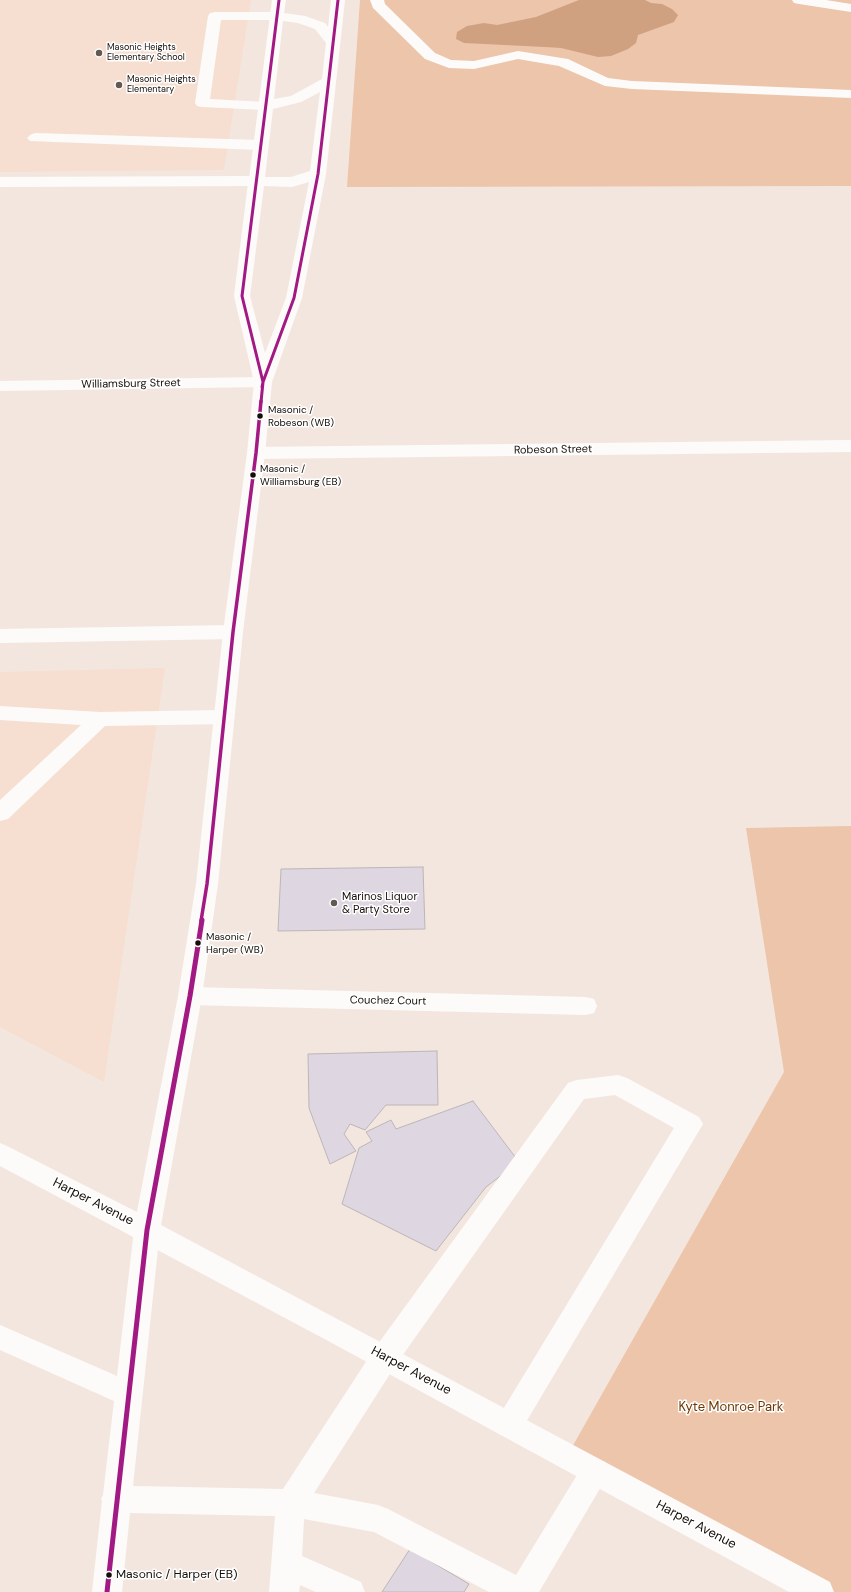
<!DOCTYPE html>
<style>
body{margin:0}
canvas{display:block;background:#f3e6de}
</style>
<canvas width="851" height="1592"></canvas>
<script>
const c = document.querySelector('canvas').getContext('2d');
c.lineJoin = 'round';
function fill(path, color) { c.fillStyle = color; c.fill(path, 'evenodd'); }
const toPath = rows => new Path2D(rows.map(r => 'M' + r).join(''));
function trace(path, color, width, dash) { c.strokeStyle = color; c.lineWidth = width; c.lineCap = dash ? 'butt' : 'round'; c.setLineDash(dash || []); c.stroke(path); }
function label(font, color, halo, rows, align = 'center') {
  c.font = font + ' "DM Sans",sans-serif'; c.lineWidth = 3; c.setLineDash([]); c.textBaseline = 'middle'; c.strokeStyle = halo; c.fillStyle = color; for (const [text, x, y, turn = 0] of rows) {
    c.save(); c.translate(x, y); c.rotate((+turn || 0) * Math.PI / 180); c.textAlign = isNaN(turn) ? turn : align; if (halo) c.strokeText(text, 0, 0); c.fillText(text, 0, 0); c.restore();
  }
}
const built = toPath([
 [0,0,251,0,224,170,0,172],
 [165,668,104,1082,0,1027,0,672]
]);
const green = toPath([
 [360,0,851,0,851,186,347,187],
 [851,826,851,1592,816,1592,567,1456,784,1072,746,828]
]);
const water = toPath([
 [579,0,645,0,651,3,662,4,672,9,678,15,674,22,638,35,636,43,628,49,611,56,598,57,561,48,545,47,464,43,456,39,457,32,467,26,484,23,497,25,536,17]
]);
const building = toPath([
 [423,867,425,929,278,931,281,869,423,867],
 [437,1051,438,1105,386,1105,365,1130,350,1124,344,1134,356,1151,330,1164,309,1108,308,1054,437,1051],
 [473,1101,519,1162,486,1187,436,1251,342,1204,359,1148,372,1141,366,1132,391,1120,396,1129,473,1101],
 [410,1549,469,1584,464,1592,382,1592,410,1549]
]);
const minor = toPath([
 [370,0,384,0,385,4,435,53,451,60,474,61,518,51,568,59,608,78,632,81,851,90,851,98,632,89,605,86,559,66,518,59,474,69,449,68,425,59,373,8,370,0],
 [792,0,826,0,851,4,851,12,799,4,794,3,792,0],
 [215,12,276,12,281,13,283,16,281,19,276,20,221,20,210,99,265,102,270,103,272,106,270,109,265,110,202,107,197,106,195,103,208,16,210,13,215,12],
 [35,133,260,140,265,142,268,145,265,148,260,150,30,141,27,138,30,135,35,133],
 [255,176,261,178,263,181,261,184,255,186,0,187,0,177,255,176],
 [263,377,269,378,272,382,269,386,263,387,0,391,0,381,263,377],
 [851,440,851,452,256,459,249,457,247,453,249,449,256,447,851,440],
 [233,625,240,627,243,632,240,637,233,639,0,643,0,629,233,625],
 [0,706,100,712,224,710,231,712,235,717,231,722,224,724,105,726,8,819,0,821,0,800,81,725,0,720,0,706],
 [190,987,585,997,594,999,597,1006,594,1013,585,1015,190,1005,182,1003,178,996,182,989,190,987],
 [618,1075,627,1078,699,1117,703,1124,519,1434,509,1438,499,1434,495,1425,499,1416,674,1128,615,1095,584,1099,395,1366,314,1493,378,1505,388,1509,516,1575,585,1462,595,1458,605,1462,609,1471,605,1480,539,1592,489,1592,374,1532,304,1519,302,1556,361,1582,365,1592,316,1592,300,1585,299,1592,269,1592,275,1516,130,1513,122,1592,92,1592,102,1501,101,1499,103,1495,114,1401,0,1350,0,1325,117,1376,134,1230,138,1222,147,1219,156,1222,160,1230,133,1486,283,1489,375,1348,568,1083,577,1080,618,1075]
]);
const major = toPath([
 [272,0,286,0,284,13,305,16,325,23,328,27,331,0,345,0,326,174,302,298,272,382,265,453,243,632,218,884,202,996,161,1225,830,1582,834,1592,789,1592,332,1343,0,1166,0,1143,9,1147,137,1212,178,996,196,884,223,632,247,453,254,382,234,296,248,183,247,181,249,179,272,0],
 [283,21,298,23,315,29,326,43,322,79,291,96,274,99,283,21],
 [320,92,310,171,291,177,265,177,273,109,301,102,320,92],
 [309,182,286,298,265,353,250,296,264,186,292,187,309,182]
]);
const bus1Far2 = toPath([
 [262,387,263,382,242,296,279,0],
 [261,402,263,382,294,298,318,174,338,0]
]);
const bus1Far1 = toPath([
 [201,921,207,884,233,632,256,453,261,401]
]);
const bus1 = toPath([
 [107,1592,147,1230,190,996,202,920]
]);
const markers = [
 [99,53,4,"#625953"],
 [119,85,4,"#625953"],
 [260,416,3.5,"#140d08"],
 [253,475,3.5,"#140d08"],
 [334,903,4,"#625953"],
 [198,943,3.5,"#140d08"],
 [109,1575,3.5,"#140d08"]
];
const farPoinames = [
 ["Masonic Heights",107,48],
 ["Elementary School",107,58],
 ["Masonic Heights",127,80],
 ["Elementary",127,90]
];
const busNames = [
 ["Masonic /",268,410],
 ["Robeson (WB)",268,423],
 ["Masonic /",260,469],
 ["Williamsburg (EB)",260,482],
 ["Masonic /",206,937],
 ["Harper (WB)",206,950]
];
const streetNames = [
 ["Williamsburg Street",131,384,-1],
 ["Robeson Street",553,450,-1],
 ["Couchez Court",388,1001,1]
];
const poiNames = [
 ["Marinos Liquor",342,897],
 ["& Party Store",342,910]
];
const nearBusnames = [
 ["Masonic / Harper (EB)",116,1575]
];
const nearStreetnames = [
 ["Harper Avenue",93,1202,27],
 ["Harper Avenue",411,1371,28],
 ["Harper Avenue",696,1525,28]
];
const nearParknames = [
 ["Kyte Monroe Park",731,1408]
];
fill(built, '#f6dfd0');
fill(green, '#ecc5ab');
fill(water, '#cfa180');
fill(building, '#ded6e0');
trace(building, '#bcb6b7', 1);
fill(minor, '#fdfbfa');
fill(major, '#fdfbfa');
trace(bus1Far2, '#a31984', 3);
trace(bus1Far1, '#a31984', 3.5);
trace(bus1, '#a31984', 5);
for (const [x, y, r, color] of markers) { const dot = new Path2D(); dot.arc(x, y, r, 0, 2 * Math.PI); c.fillStyle = color; c.fill(dot); trace(dot, '#fff', 1.5); }
label('9px', '#140d08', '#fff', farPoinames, 'left');
label('10px', '#140d08', '#fff', busNames, 'left');
label('11px', '#140d08', '#fff', streetNames);
label('11px', '#140d08', '#fff', poiNames, 'left');
label('12px', '#140d08', '#fff', nearBusnames, 'left');
label('13px', '#140d08', '#fff', nearStreetnames);
label('13px', '#6f3600', '#fff', nearParknames);
</script>
